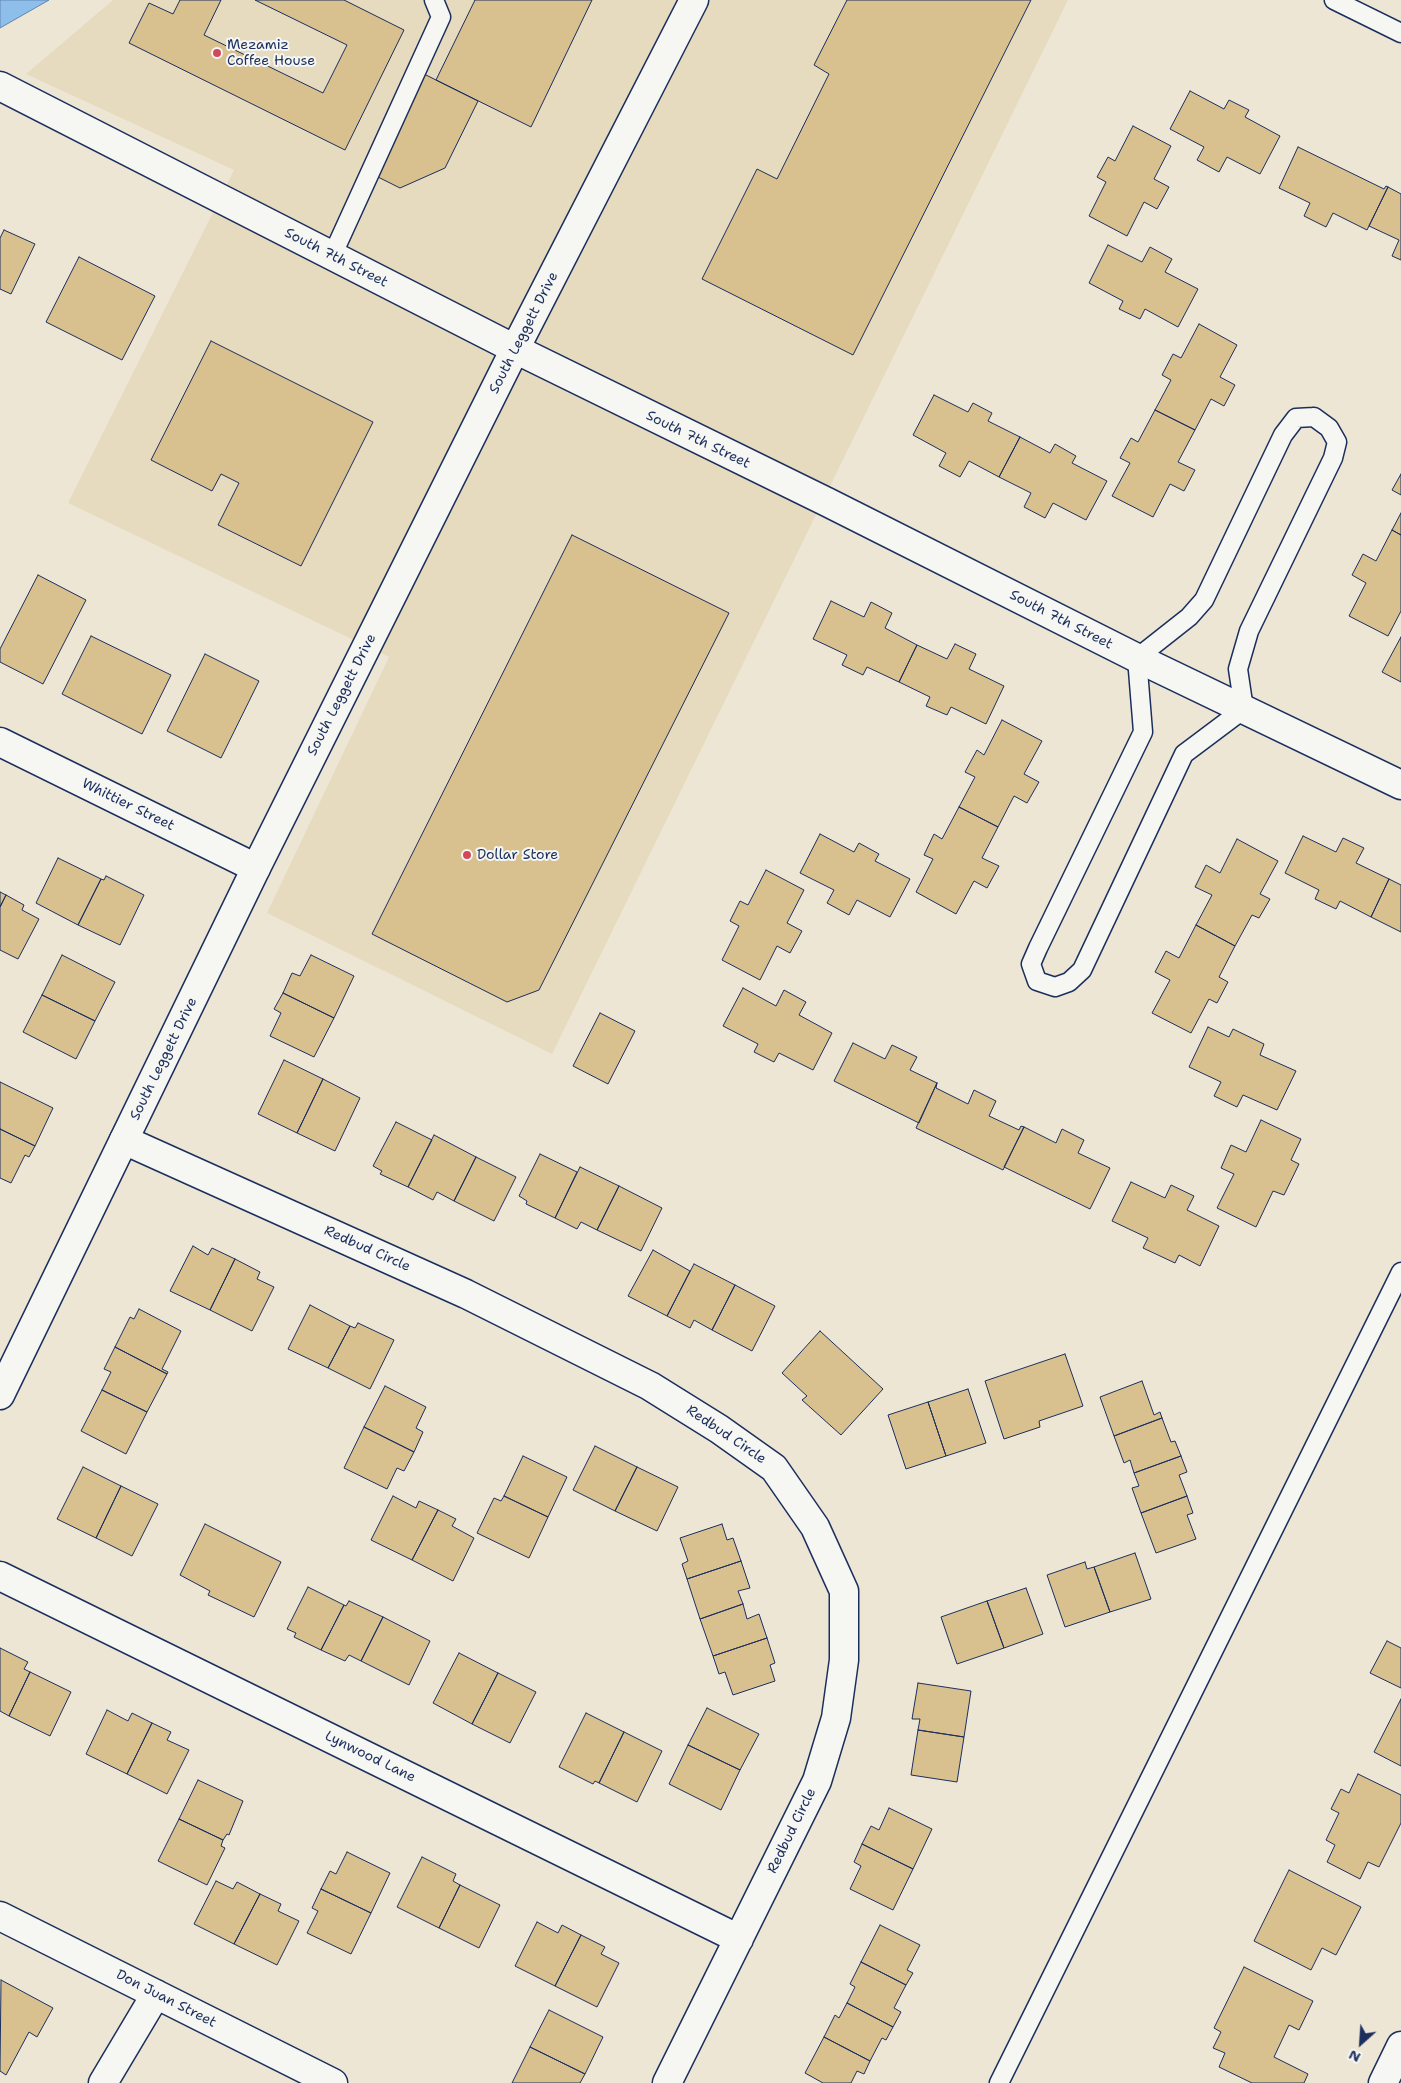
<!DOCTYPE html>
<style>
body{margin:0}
#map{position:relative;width:1401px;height:2083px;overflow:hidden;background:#ede6d4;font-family:"Shantell Sans",sans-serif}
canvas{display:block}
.north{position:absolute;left:1336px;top:2018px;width:50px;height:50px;-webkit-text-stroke:4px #f6f6f2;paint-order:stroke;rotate:206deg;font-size:14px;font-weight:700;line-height:20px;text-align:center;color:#1b2f5e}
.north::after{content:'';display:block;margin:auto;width:18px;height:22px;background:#1b2f5e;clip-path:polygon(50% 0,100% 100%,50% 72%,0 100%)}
</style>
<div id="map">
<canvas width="1401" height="2083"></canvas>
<div class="north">N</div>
</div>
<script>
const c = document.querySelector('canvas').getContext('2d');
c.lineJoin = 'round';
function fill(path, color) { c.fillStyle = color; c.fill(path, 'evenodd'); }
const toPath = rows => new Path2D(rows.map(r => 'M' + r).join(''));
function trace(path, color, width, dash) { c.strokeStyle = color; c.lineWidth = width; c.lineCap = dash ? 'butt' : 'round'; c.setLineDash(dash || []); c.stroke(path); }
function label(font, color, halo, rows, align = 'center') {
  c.font = font + ' "Shantell Sans",sans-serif'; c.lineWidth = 4; c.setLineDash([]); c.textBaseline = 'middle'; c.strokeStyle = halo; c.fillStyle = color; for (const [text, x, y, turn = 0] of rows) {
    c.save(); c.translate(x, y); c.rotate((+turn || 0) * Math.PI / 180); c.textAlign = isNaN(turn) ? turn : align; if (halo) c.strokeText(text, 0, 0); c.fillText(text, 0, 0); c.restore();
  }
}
const built = toPath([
 [113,0,1068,0,552,1054,267,913,389,657,68,503,234,170,26,74]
]);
const water = toPath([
 [0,0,49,0,0,28,0,0]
]);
const building = toPath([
 [180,0,221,0,204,35,323,93,347,45,255,0,344,0,404,30,345,150,129,43,149,3,173,14,180,0],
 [475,0,592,0,531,127,436,80,475,0],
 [847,0,1031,0,853,355,702,279,757,169,777,179,829,74,814,65,847,0],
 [424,74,478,101,445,168,400,188,374,175,424,74],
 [1190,91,1224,109,1229,100,1249,110,1245,117,1280,136,1260,174,1227,157,1219,172,1197,160,1204,147,1170,129,1190,91],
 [1133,126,1171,146,1154,179,1169,187,1157,209,1144,202,1127,236,1089,216,1106,182,1097,177,1108,157,1115,161,1133,126],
 [1298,147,1384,189,1386,186,1388,187,1367,230,1333,213,1326,227,1304,216,1310,203,1279,188,1298,147],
 [1388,187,1401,194,1401,260,1392,256,1399,240,1369,226,1388,187],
 [4,230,35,244,11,294,0,289,0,238,4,230],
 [1108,245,1142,262,1150,247,1172,259,1165,272,1198,289,1178,327,1145,309,1140,319,1119,309,1123,301,1089,283,1108,245],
 [79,257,155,296,122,360,46,322,79,257],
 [1199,324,1237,345,1220,377,1235,385,1224,406,1211,399,1195,430,1155,410,1171,380,1162,375,1173,354,1181,358,1199,324],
 [211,341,373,422,301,566,218,525,239,483,221,474,212,491,151,460,211,341],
 [934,395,968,412,973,403,992,413,988,421,1020,437,999,477,969,461,960,477,939,466,946,453,913,435,934,395],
 [1155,410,1195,430,1178,462,1195,470,1184,491,1170,484,1153,517,1112,496,1130,463,1120,458,1131,438,1138,442,1155,410],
 [1020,437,1050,453,1055,444,1076,456,1072,463,1107,481,1086,520,1053,503,1045,518,1024,507,1031,493,999,477,1020,437],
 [1401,474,1401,495,1392,490,1401,474],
 [1401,513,1401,535,1392,530,1401,513],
 [1392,530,1401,535,1401,611,1388,636,1349,616,1366,583,1352,575,1363,554,1376,561,1392,530],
 [572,535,729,613,539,990,507,1002,372,934,572,535],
 [38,575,86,600,43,684,0,662,0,649,38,575],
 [831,601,864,617,871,602,892,613,885,628,917,645,899,682,867,667,863,675,842,665,847,655,813,639,831,601],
 [91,636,171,675,142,734,62,694,91,636],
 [1401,637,1401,682,1382,672,1401,637],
 [955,644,976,654,969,669,1004,686,986,724,951,707,947,715,926,706,930,697,899,682,917,645,947,659,955,644],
 [205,654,259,681,221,758,167,731,205,654],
 [1002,720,1042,741,1024,774,1039,782,1027,803,1014,796,998,827,959,807,975,777,965,772,977,750,984,755,1002,720],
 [959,807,998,827,982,858,999,866,987,888,974,881,956,914,916,892,933,859,924,855,934,834,942,839,959,807],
 [820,834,854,852,859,843,879,854,875,861,910,879,890,917,857,900,849,915,827,903,834,890,800,873,820,834],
 [1303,836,1336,852,1343,838,1364,848,1356,863,1389,879,1371,917,1340,901,1336,909,1315,899,1319,890,1285,873,1303,836],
 [1237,839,1278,861,1260,894,1270,899,1259,918,1252,915,1235,946,1196,925,1212,895,1195,887,1206,865,1220,873,1237,839],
 [58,858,101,879,78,925,36,903,58,858],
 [766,870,804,890,787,923,802,931,790,953,777,946,760,980,722,960,739,926,730,921,740,901,748,905,766,870],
 [106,876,144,895,120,945,78,925,101,879,104,880,106,876],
 [1389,879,1401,885,1401,932,1371,917,1389,879],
 [0,892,6,895,0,907,0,892],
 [6,895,24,905,22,910,39,919,18,959,0,950,0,907,6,895],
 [1196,925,1235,946,1219,977,1228,982,1217,1003,1209,999,1191,1033,1152,1013,1170,980,1155,972,1166,951,1179,958,1196,925],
 [62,955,115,982,95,1021,42,995,62,955],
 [311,955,354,976,334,1018,283,993,292,973,300,976,311,955],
 [743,988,776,1006,784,990,806,1002,799,1015,832,1033,813,1070,779,1053,774,1062,754,1052,758,1044,723,1026,743,988],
 [283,993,334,1018,314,1057,270,1036,281,1013,274,1009,283,993],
 [42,995,95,1021,76,1059,23,1032,42,995],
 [600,1013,635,1031,608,1084,573,1066,600,1013],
 [1208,1027,1229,1037,1233,1029,1264,1044,1260,1055,1296,1071,1277,1110,1243,1095,1237,1107,1214,1096,1221,1082,1189,1067,1208,1027],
 [853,1043,885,1059,892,1045,917,1057,910,1070,937,1083,919,1123,834,1081,853,1043],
 [284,1060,323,1079,297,1133,258,1114,284,1060],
 [323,1079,360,1098,335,1151,297,1133,323,1079],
 [0,1082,53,1108,35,1146,0,1129,0,1082],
 [937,1083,936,1088,968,1104,974,1090,996,1101,989,1116,1019,1130,1021,1126,1024,1127,1003,1170,916,1128,937,1083],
 [1261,1120,1301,1139,1291,1160,1299,1164,1284,1195,1273,1191,1256,1227,1217,1208,1234,1174,1221,1168,1231,1145,1246,1152,1261,1120],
 [396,1122,432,1140,408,1187,380,1174,382,1171,373,1166,396,1122],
 [1024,1127,1056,1143,1062,1129,1084,1140,1078,1153,1110,1168,1090,1209,1004,1167,1024,1127],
 [0,1129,35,1146,29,1157,25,1155,11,1183,0,1178,0,1129],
 [434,1135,476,1157,454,1201,437,1192,433,1200,408,1187,434,1135],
 [540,1154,577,1172,555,1218,526,1204,527,1201,519,1196,540,1154],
 [476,1157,516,1177,494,1221,454,1201,476,1157],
 [580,1167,619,1186,597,1230,581,1222,577,1229,555,1218,580,1167],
 [1131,1182,1165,1198,1171,1185,1194,1196,1187,1210,1219,1226,1200,1266,1179,1255,1175,1263,1143,1248,1148,1238,1112,1221,1131,1182],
 [619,1186,662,1208,641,1251,597,1230,619,1186],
 [193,1246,208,1255,212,1248,235,1259,210,1310,170,1291,193,1246],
 [653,1250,690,1271,667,1316,628,1296,653,1250],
 [235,1259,260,1272,257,1279,274,1287,252,1331,210,1310,235,1259],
 [694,1264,735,1285,712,1330,694,1320,690,1328,667,1316,694,1264],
 [735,1285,775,1306,752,1351,712,1330,735,1285],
 [310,1305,350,1326,328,1368,288,1349,310,1305],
 [139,1309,181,1331,162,1369,168,1372,167,1374,115,1347,130,1317,134,1319,139,1309],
 [358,1323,394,1340,370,1389,328,1368,350,1326,355,1328,358,1323],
 [820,1331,883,1389,841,1435,802,1400,807,1396,782,1373,820,1331],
 [115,1347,167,1374,147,1412,102,1390,111,1372,104,1369,115,1347],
 [1065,1354,1083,1406,1039,1421,1040,1427,1004,1439,985,1381,1065,1354],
 [1142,1381,1154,1415,1160,1412,1162,1418,1114,1436,1100,1397,1142,1381],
 [385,1386,426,1407,416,1428,423,1432,414,1452,364,1427,385,1386],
 [968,1389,986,1443,946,1456,928,1402,968,1389],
 [102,1390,147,1412,126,1454,81,1431,102,1390],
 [928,1402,946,1456,906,1469,888,1415,928,1402],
 [1162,1418,1171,1442,1175,1441,1181,1456,1134,1473,1130,1460,1124,1463,1114,1436,1162,1418],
 [364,1427,414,1452,404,1471,397,1468,387,1489,344,1468,364,1427],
 [595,1446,637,1467,615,1511,573,1490,595,1446],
 [523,1456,567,1477,548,1517,504,1496,523,1456],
 [1181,1456,1187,1472,1179,1475,1187,1496,1141,1513,1132,1488,1139,1486,1134,1473,1181,1456],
 [83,1467,121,1486,96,1538,57,1519,83,1467],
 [637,1467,678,1487,657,1531,615,1511,637,1467],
 [121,1486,158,1504,132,1556,96,1538,121,1486],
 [393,1496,416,1508,419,1501,438,1510,412,1560,371,1540,393,1496],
 [504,1496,548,1517,529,1558,477,1533,494,1498,501,1501,504,1496],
 [1187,1496,1193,1513,1187,1515,1196,1539,1156,1553,1141,1513,1187,1496],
 [438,1510,456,1519,452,1526,474,1538,453,1581,412,1560,438,1510],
 [205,1524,281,1562,254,1617,208,1595,210,1591,180,1575,205,1524],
 [722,1524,727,1540,733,1538,741,1561,687,1579,682,1564,688,1561,680,1538,722,1524],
 [1135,1553,1151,1599,1110,1612,1094,1567,1135,1553],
 [741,1561,750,1588,738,1591,743,1604,700,1619,687,1579,741,1561],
 [1085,1562,1087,1569,1094,1567,1110,1612,1065,1627,1047,1575,1085,1562],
 [308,1587,344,1605,321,1650,294,1637,296,1633,287,1629,308,1587],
 [1026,1588,1043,1634,1004,1648,987,1601,1026,1588],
 [349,1601,383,1617,361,1661,349,1655,345,1661,321,1650,344,1605,346,1606,349,1601],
 [987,1601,1004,1648,957,1664,941,1617,987,1601],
 [743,1604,747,1619,759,1614,767,1638,713,1656,700,1619,743,1604],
 [383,1617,430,1641,409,1685,361,1661,383,1617],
 [767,1638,775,1663,770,1665,775,1681,733,1695,725,1672,719,1674,713,1656,767,1638],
 [1387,1641,1401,1648,1401,1688,1370,1673,1387,1641],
 [0,1648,28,1662,24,1669,30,1672,9,1716,0,1711,0,1648],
 [459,1653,498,1673,472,1724,433,1703,459,1653],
 [30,1672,71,1692,50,1736,9,1716,30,1672],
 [498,1673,536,1692,510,1743,472,1724,498,1673],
 [918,1683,971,1691,964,1737,918,1730,920,1719,912,1719,918,1683],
 [1401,1699,1401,1766,1374,1752,1401,1699],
 [707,1708,759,1734,740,1770,688,1745,707,1708],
 [107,1710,128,1721,132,1713,152,1723,127,1774,86,1754,107,1710],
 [586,1713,624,1732,599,1783,595,1781,593,1784,559,1767,586,1713],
 [152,1723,171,1732,167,1740,189,1750,167,1794,127,1774,152,1723],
 [918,1730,964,1737,957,1782,911,1775,918,1730],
 [624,1732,662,1751,637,1802,599,1783,624,1732],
 [688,1745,740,1770,721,1810,669,1784,688,1745],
 [1358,1774,1401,1795,1401,1823,1379,1867,1368,1862,1360,1879,1327,1862,1335,1845,1326,1840,1339,1813,1331,1809,1341,1789,1349,1793,1358,1774],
 [198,1780,243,1801,229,1835,227,1834,223,1840,179,1819,198,1780],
 [889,1808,932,1829,913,1869,862,1844,871,1826,879,1830,889,1808],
 [179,1819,223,1840,221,1846,225,1848,207,1885,158,1861,179,1819],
 [862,1844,913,1869,893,1910,850,1889,861,1866,854,1862,862,1844],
 [347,1852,390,1873,371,1913,321,1889,330,1871,336,1874,347,1852],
 [422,1857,456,1874,453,1881,460,1885,439,1928,397,1907,422,1857],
 [1289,1870,1361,1907,1336,1955,1322,1948,1311,1970,1254,1941,1289,1870],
 [216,1881,233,1889,237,1882,260,1894,234,1944,194,1924,216,1881],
 [460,1885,500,1905,479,1948,439,1928,460,1885],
 [321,1889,371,1913,351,1954,307,1933,318,1911,312,1908,321,1889],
 [260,1894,281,1904,278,1911,299,1921,277,1965,234,1944,260,1894],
 [537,1922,558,1933,562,1925,581,1935,555,1986,515,1966,537,1922],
 [880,1925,920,1945,907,1970,913,1973,906,1985,861,1962,880,1925],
 [581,1935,605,1947,601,1954,619,1963,597,2007,555,1986,581,1935],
 [861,1962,906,1985,894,2008,901,2012,893,2027,847,2003,855,1987,850,1984,861,1962],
 [1244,1967,1313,2001,1299,2030,1289,2025,1274,2057,1308,2074,1304,2083,1252,2083,1219,2067,1225,2053,1213,2048,1221,2032,1214,2028,1244,1967],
 [1,1980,53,2008,37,2037,29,2032,6,2075,0,2071,1,1980],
 [847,2003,893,2027,886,2040,882,2038,870,2061,824,2037,835,2015,839,2018,847,2003],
 [549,2010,603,2037,585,2074,530,2047,549,2010],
 [824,2037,870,2061,864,2074,857,2071,851,2083,823,2083,805,2073,824,2037],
 [530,2047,585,2074,580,2083,512,2083,530,2047]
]);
const lane = toPath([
 [1334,0,1401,33],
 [332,256,441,17,434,0],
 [1314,417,1329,428,1337,442,1333,458,1249,631,1238,669,1244,709,1184,754,1082,970,1069,982,1055,987,1037,981,1031,964,1038,948,1143,732,1137,658,1189,617,1204,600,1283,435,1296,418,1314,417],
 [999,2083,1401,1272]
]);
const street = toPath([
 [0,742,256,868],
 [124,1140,466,1294,650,1386,719,1429,774,1468,815,1527,844,1591,844,1660,836,1718,817,1781,667,2083],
 [0,1576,739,1939],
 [0,1916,333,2083],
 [103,2083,156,1994],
 [1383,2083,1401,2046]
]);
const secondary = toPath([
 [0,86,515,349,827,502,1137,658,1401,785],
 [0,1395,256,868,515,349,694,0]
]);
const markers = [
 [217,53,5,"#d1495b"],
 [467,855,5,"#d1495b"]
];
const poiNames = [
 ["Mezamiz",227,45],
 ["Coffee House",227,61],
 ["Dollar Store",477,855]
];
const streetNames = [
 ["South 7th Street",336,258,27],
 ["South Leggett Drive",524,333,-63],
 ["South 7th Street",698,440,26],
 ["South 7th Street",1061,620,27],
 ["South Leggett Drive",342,695,-63],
 ["Whittier Street",128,805,26],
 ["South Leggett Drive",164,1059,-64],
 ["Redbud Circle",367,1249,24],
 ["Redbud Circle",726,1435,34],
 ["Lynwood Lane",370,1757,26],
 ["Redbud Circle",792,1831,-64],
 ["Don Juan Street",166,1999,27]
];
fill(built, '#e7dbbf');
fill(water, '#8ebfea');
trace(water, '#6085b2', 1);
fill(building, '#d9c08f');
trace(building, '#1b2f5e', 1);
trace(lane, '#1b2f5e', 21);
trace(street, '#1b2f5e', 31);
trace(secondary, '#1b2f5e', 31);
trace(lane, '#f6f6f2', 18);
trace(street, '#f6f6f2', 28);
trace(secondary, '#f6f6f2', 28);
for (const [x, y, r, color] of markers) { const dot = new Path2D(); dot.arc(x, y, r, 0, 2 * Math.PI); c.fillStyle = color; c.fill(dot); trace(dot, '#f6f6f2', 2); }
label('14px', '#1b2f5e', '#f6f6f2', poiNames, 'left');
label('14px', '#1b2f5e', '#f6f6f2', streetNames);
</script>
